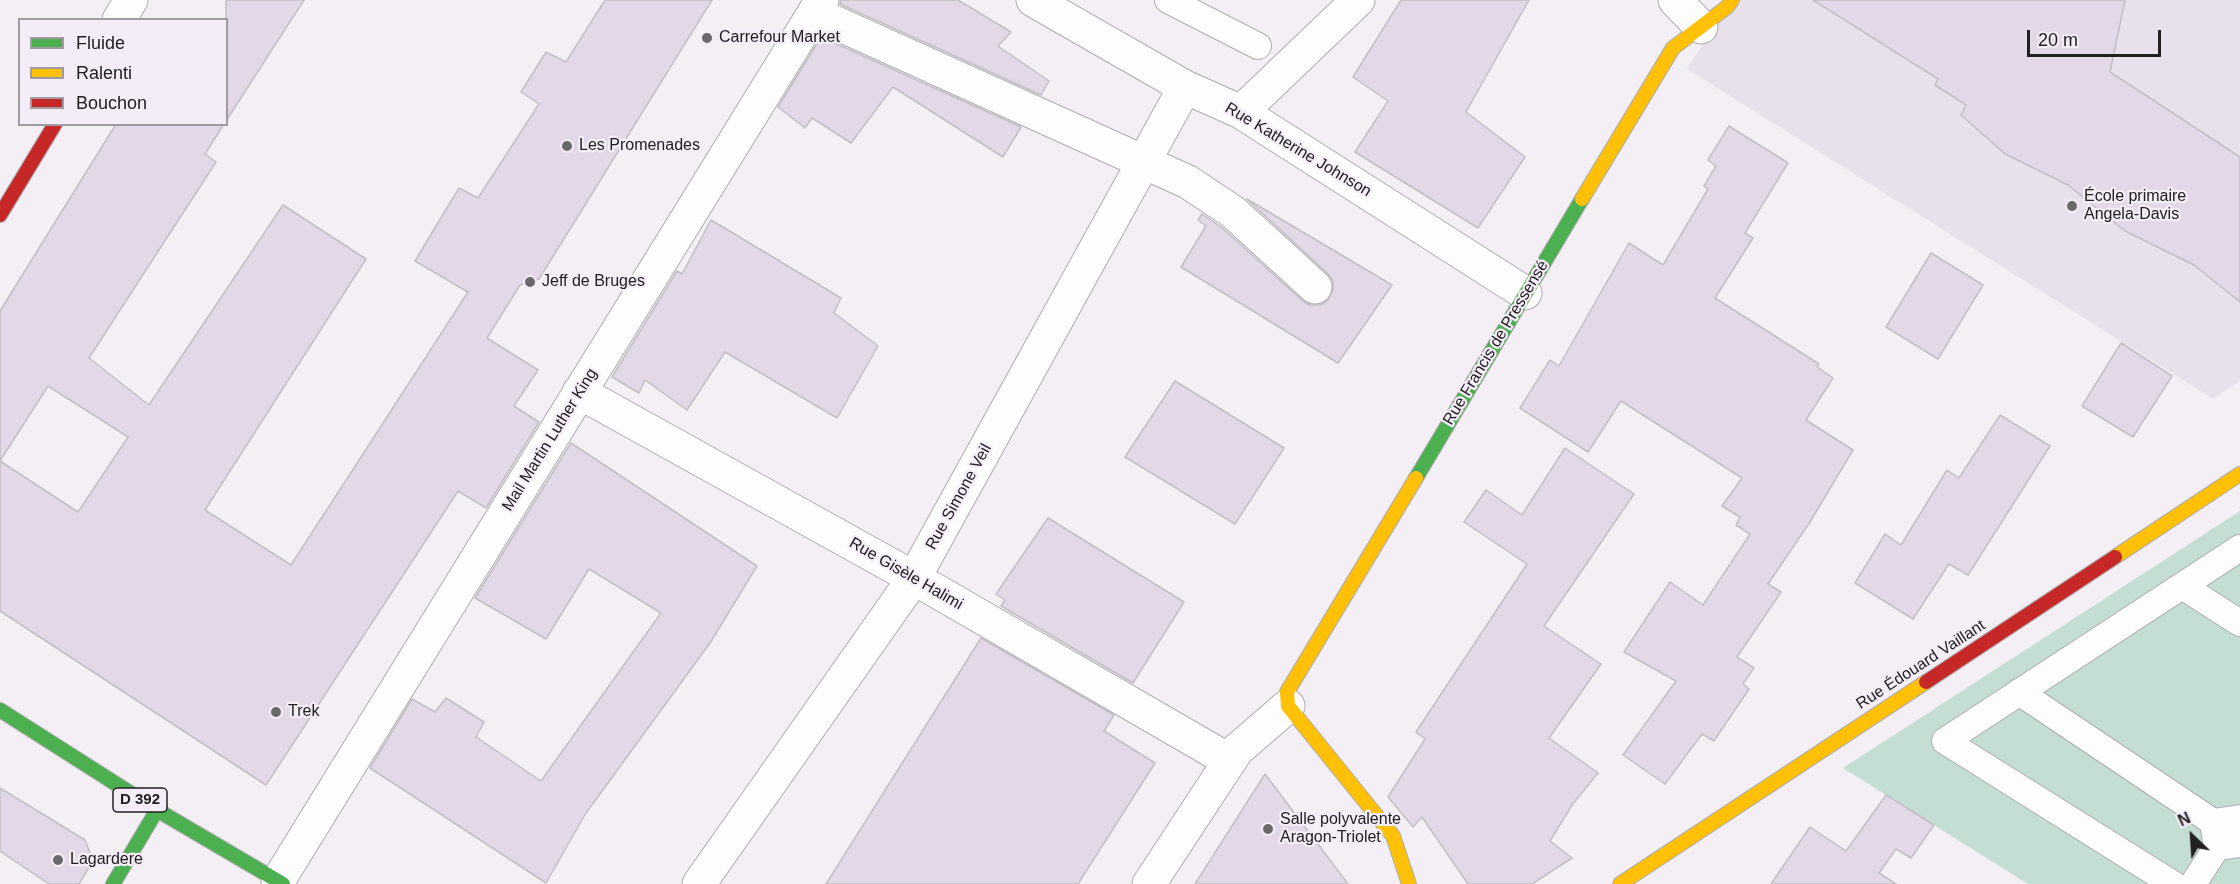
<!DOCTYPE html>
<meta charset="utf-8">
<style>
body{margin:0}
#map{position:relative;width:2240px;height:884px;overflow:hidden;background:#f3eff5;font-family:Arial,sans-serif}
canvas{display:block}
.legend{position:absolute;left:18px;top:18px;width:210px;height:108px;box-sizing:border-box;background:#f4edf7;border:2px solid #a09ba2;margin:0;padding:8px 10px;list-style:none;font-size:18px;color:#222023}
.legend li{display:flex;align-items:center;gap:12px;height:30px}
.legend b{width:30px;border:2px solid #a09ba2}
.north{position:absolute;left:2162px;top:806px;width:60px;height:60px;-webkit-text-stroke:4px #f4edf7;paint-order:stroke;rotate:335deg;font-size:16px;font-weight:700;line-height:24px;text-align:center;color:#222023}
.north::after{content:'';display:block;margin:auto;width:21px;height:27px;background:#222023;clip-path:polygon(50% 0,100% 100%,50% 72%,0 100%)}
.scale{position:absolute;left:2027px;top:30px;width:134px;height:27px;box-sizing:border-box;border:3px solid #222023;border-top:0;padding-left:8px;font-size:18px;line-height:21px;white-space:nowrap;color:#222023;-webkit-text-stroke:4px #f4edf7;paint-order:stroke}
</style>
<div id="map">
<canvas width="2240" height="884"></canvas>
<ul class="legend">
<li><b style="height:8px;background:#4caf50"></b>Fluide</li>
<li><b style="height:8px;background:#ffc107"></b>Ralenti</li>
<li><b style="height:8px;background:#c62828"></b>Bouchon</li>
</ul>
<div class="north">N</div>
<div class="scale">20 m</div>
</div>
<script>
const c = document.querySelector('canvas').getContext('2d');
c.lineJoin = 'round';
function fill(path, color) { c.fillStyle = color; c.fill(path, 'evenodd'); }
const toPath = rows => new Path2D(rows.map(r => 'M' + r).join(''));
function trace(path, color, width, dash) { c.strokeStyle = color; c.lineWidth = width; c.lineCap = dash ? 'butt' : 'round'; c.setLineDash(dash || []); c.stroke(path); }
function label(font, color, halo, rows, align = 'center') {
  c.font = font + ' Arial,sans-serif'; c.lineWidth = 4.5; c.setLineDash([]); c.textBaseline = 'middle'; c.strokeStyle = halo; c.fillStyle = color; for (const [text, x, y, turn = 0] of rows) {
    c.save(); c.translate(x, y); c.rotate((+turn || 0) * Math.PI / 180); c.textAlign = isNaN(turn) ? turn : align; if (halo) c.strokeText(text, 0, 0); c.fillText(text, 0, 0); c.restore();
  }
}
const built = toPath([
 [1731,0,2240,0,2240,381,2213,399,1687,69]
]);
const green = toPath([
 [2240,511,2240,884,2028,884,1843,768]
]);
const building = toPath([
 [226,0,304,0,226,121,226,0],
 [605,0,712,0,539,279,520,285,487,338,538,370,514,406,539,422,486,508,458,491,266,785,0,611,0,311,116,124,224,124,205,154,216,162,89,358,149,405,283,205,366,259,205,510,291,565,468,292,415,261,459,188,478,198,539,104,521,92,546,52,566,62,605,0],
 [48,386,128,437,78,512,0,461,48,386],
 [841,0,958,0,1011,32,998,46,1049,81,1041,95,840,4,841,0],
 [1401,0,1529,0,1466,112,1525,157,1478,228,1355,152,1388,101,1353,77,1401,0],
 [1813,0,2125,0,2110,72,2240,157,2240,302,2194,265,2125,231,2068,185,2005,154,1961,115,1966,105,1935,85,1938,79,1813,0],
 [821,37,1021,127,1003,157,893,87,851,143,812,118,805,128,778,107,821,37],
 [1729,126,1788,163,1745,233,1753,238,1715,298,1819,364,1817,367,1833,378,1806,420,1853,450,1810,522,1768,584,1781,592,1737,657,1754,668,1743,684,1749,689,1714,741,1702,734,1665,784,1623,755,1676,681,1624,652,1670,582,1703,605,1750,534,1736,525,1740,517,1722,506,1742,478,1621,401,1588,452,1520,408,1550,360,1559,366,1629,243,1663,265,1708,189,1704,186,1716,166,1708,160,1729,126],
 [1247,199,1392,285,1338,363,1181,267,1206,226,1198,220,1202,214,1221,227,1303,301,1310,305,1320,305,1328,300,1333,290,1333,281,1328,274,1247,199],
 [711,220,841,298,834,313,878,346,837,418,725,352,687,410,645,380,639,393,612,377,677,271,682,274,711,220],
 [1931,253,1983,285,1938,359,1886,327,1931,253],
 [2121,343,2172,376,2133,437,2082,406,2121,343],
 [1175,381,1284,448,1235,524,1125,457,1175,381],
 [2000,415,2050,446,1968,575,1949,564,1913,619,1855,583,1885,534,1901,545,1947,470,1959,478,2000,415],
 [571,443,757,566,710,643,586,813,546,883,370,768,412,699,435,712,446,698,484,722,476,737,541,781,661,613,589,569,546,639,475,598,571,443],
 [1565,448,1634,494,1544,626,1601,664,1549,738,1598,773,1572,805,1550,841,1572,858,1532,884,1468,884,1422,817,1413,827,1388,797,1425,739,1416,732,1527,564,1464,522,1486,490,1522,515,1565,448],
 [1048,518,1184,602,1133,683,1001,606,1005,600,996,594,1048,518],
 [981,638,1114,715,1104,731,1155,763,1078,884,826,884,981,638],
 [1265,774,1348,884,1195,884,1265,774],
 [0,788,85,840,93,861,79,884,49,884,0,851,0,788],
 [1886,795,1934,825,1911,858,1896,849,1879,873,1896,884,1771,884,1810,827,1846,851,1886,795]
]);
const lane = toPath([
 [1168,0,1258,46],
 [2182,586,2240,623],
 [2019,692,2213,822,2240,818],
 [2213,822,2217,847,2240,844],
 [2173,884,1945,741,2240,548],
 [2193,884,2217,847]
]);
const street = toPath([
 [1033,0,1185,87,1241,112,1525,293],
 [1675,0,1701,27],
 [814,13,1188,182,1233,212,1315,287],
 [119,20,131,0],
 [1241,112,1358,0],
 [579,392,914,578,1230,761],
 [278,881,822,0],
 [699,884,914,578,1185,87],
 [1149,884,1237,750,1288,706]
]);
const fast = toPath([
 [1416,478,1582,199],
 [0,710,157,810,283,884],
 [113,884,157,810]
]);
const slow = toPath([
 [1582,199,1673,48,1727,7,1732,0],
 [2115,557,2240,474],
 [1409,884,1393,836,1288,706,1287,692,1416,478],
 [1620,884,1926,682]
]);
const jam = toPath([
 [0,215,55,124],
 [1926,682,2115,557]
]);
const markers = [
 [707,38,6,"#6b686c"],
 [567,146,6,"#6b686c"],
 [2072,206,6,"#6b686c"],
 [530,282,6,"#6b686c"],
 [276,712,6,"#6b686c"],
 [1268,829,6,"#6b686c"],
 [58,860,6,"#6b686c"]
];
const shields = [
 [140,800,54]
];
const shieldNames = [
 ["D 392",140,800]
];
const poiNames = [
 ["Carrefour Market",719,38],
 ["Les Promenades",579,146],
 ["École primaire",2084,197],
 ["Angela-Davis",2084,215],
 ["Jeff de Bruges",542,282],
 ["Trek",288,712],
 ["Salle polyvalente",1280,820],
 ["Aragon-Triolet",1280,838],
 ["Lagardere",70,860]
];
const streetNames = [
 ["Rue Katherine Johnson",1298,150,31],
 ["Rue Francis de Pressensé",1496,343,-59],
 ["Mail Martin Luther King",550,440,-58],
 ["Rue Simone Veil",959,497,-61],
 ["Rue Gisèle Halimi",906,574,30],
 ["Rue Édouard Vaillant",1921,665,-33]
];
fill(built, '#e8e0eb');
fill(green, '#c4ded3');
fill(building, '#e3d8e7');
trace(building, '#c2bfc4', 1.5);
trace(lane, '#afacb0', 28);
trace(street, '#afacb0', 35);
trace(fast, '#afacb0', 16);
trace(slow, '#afacb0', 16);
trace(jam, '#afacb0', 16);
trace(lane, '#fdfdfe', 26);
trace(street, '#fdfdfe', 33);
trace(fast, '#4caf50', 14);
trace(slow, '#ffc107', 14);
trace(jam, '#c62828', 14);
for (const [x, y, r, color] of markers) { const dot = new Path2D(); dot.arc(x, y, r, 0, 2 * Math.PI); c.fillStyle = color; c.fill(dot); trace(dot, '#f4edf7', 2); }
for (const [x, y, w] of shields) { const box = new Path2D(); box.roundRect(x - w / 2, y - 12, w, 24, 4.5); c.fillStyle = '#f4edf7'; c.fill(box); trace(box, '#222023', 1.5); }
label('bold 15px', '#222023', null, shieldNames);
label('16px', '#222023', '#f4edf7', poiNames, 'left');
label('16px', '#222023', '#f4edf7', streetNames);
</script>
